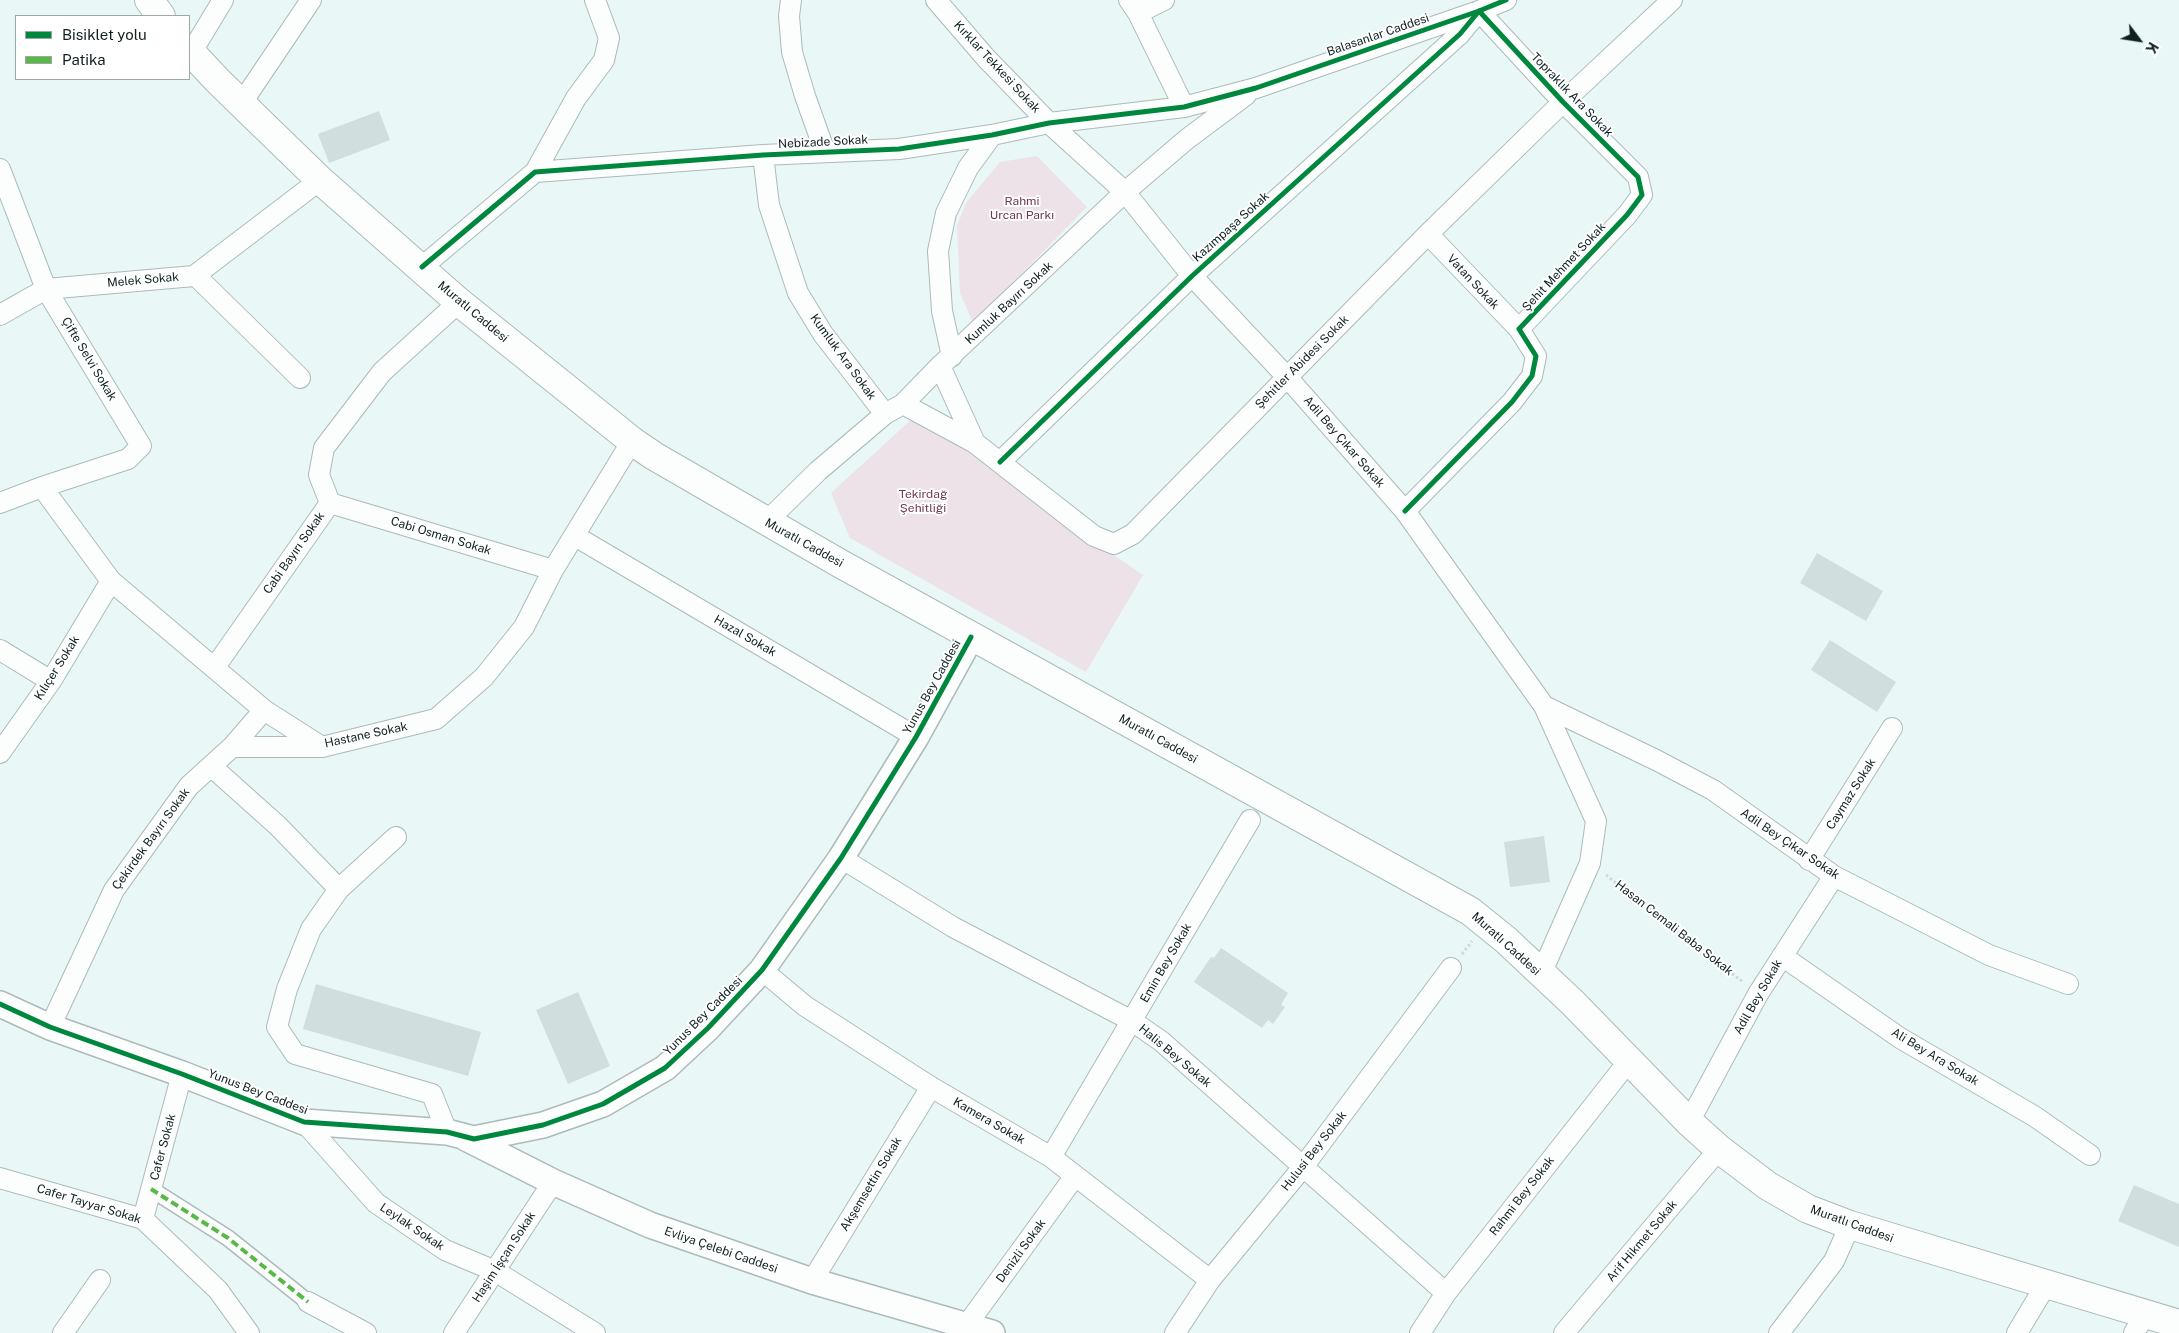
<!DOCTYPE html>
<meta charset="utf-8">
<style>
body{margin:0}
#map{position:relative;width:2179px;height:1333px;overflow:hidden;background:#e9f7f6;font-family:"Public Sans",sans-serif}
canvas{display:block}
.legend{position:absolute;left:15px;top:15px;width:175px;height:65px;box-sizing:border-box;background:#fff;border:1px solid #9fa6a6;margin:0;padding:6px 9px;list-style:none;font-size:15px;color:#0f2020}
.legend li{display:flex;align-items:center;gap:10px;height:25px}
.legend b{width:25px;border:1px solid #9fa6a6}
.north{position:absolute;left:2114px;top:15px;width:50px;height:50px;-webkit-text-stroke:4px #fff;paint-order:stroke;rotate:121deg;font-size:14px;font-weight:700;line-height:20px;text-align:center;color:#0f2020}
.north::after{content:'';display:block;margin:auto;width:18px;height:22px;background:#0f2020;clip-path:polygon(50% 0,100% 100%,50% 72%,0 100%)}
</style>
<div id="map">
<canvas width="2179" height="1333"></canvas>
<ul class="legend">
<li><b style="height:6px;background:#00873e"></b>Bisiklet yolu</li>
<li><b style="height:6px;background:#58b947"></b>Patika</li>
</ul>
<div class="north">K</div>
</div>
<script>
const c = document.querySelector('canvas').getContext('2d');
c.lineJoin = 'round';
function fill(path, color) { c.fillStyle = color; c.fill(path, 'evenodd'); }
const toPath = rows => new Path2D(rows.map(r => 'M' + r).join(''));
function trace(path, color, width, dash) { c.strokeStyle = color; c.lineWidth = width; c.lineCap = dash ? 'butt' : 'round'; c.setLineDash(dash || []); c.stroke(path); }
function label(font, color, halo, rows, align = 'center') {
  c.font = font + ' "Public Sans",sans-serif'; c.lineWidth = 4; c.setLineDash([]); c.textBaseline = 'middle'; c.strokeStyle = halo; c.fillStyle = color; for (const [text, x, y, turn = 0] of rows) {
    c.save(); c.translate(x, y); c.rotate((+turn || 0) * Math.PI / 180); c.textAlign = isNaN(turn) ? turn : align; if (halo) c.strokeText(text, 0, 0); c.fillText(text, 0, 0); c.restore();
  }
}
const green = toPath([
 [1037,156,1087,207,973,323,960,293,957,226,966,203,1000,162],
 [913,418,949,434,1043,507,1143,575,1086,672,850,538,831,493]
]);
const building = toPath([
 [379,111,390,140,329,163,318,134],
 [1817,553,1883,591,1866,621,1800,583],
 [1830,640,1896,682,1877,712,1811,670],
 [1544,836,1550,882,1510,887,1504,842],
 [1221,948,1288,993,1281,1005,1285,1007,1273,1024,1268,1020,1262,1028,1194,982,1211,957,1214,958],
 [316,984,481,1032,468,1076,303,1029],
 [578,992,610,1066,568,1084,536,1010],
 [2134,1185,2179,1204,2179,1247,2118,1221]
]);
const path = toPath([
 [1606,875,1743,982],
 [1462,954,1472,941]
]);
const pedestrian = toPath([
 [151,1189,228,1238,308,1302]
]);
const minor = toPath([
 [791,0,789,16,792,52,805,96,825,152],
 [936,0,986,58,1049,123,1125,192,1192,276,1287,377,1405,511,1544,706,1596,821,1590,863,1541,974],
 [1129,0,1138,13,1184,107],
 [1138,13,1164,0],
 [191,53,223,0],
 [241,104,311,0],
 [763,155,769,205,798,293,823,334,885,414],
 [0,169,46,289,141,446,128,459,42,487],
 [535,172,576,98,604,60,609,38,595,0],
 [1428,234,1519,329],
 [422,267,535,172,763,155,899,149,992,135,1049,123,1184,107,1256,88,1479,11,1506,0],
 [195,275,300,378],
 [0,315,46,289,194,276,320,180],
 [952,356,942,311,938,251,946,213,968,168,992,135],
 [940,366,975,443],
 [903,404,975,443,1094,536,1114,544,1133,534,1428,234,1563,102,1672,0],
 [1000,462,1192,276,1460,34,1479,11,1563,102,1638,177,1642,195,1627,215,1519,329,1536,356,1532,376,1512,402,1405,511],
 [0,503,42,487,111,581,264,710,322,747,436,719,484,677,524,627,553,570,632,441],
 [330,503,553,570],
 [766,522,818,471,885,414,903,404,940,366,1125,192,1187,139,1246,95],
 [575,536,916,737],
 [0,650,51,681],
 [215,667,330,503,319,475,324,448,382,372,459,302],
 [1544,706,1656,760,1713,790,1834,876,1989,955,2068,984],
 [232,747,264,710],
 [0,753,51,681,111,581],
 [211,766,278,826,339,889],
 [396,837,339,889,311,929,287,989,277,1027,295,1054,432,1094,447,1132],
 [841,858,953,927,1132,1021,1161,1041,1446,1293],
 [1809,860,1892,728],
 [1782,956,1900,1038,2034,1116,2090,1155],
 [762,970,805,1006,931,1087,1051,1157,1210,1280],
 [50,1027,114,890,189,786,232,747,322,747],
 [304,1122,376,1203,445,1250,495,1271,595,1333],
 [1689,1122,1758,994,1834,876],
 [1051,1157,1250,820],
 [0,1178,143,1219,218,1290,249,1333],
 [143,1219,182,1074],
 [812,1281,931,1087],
 [308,1302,366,1333],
 [63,1333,100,1280],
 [454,1333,553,1182],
 [961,1333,1075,1176],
 [1175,1333,1210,1280,1303,1167,1451,968],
 [1420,1333,1446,1293,1628,1062],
 [1564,1333,1719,1149],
 [1779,1333,1834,1261,1850,1225],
 [2017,1333,2047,1283],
 [2134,1333,2146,1313]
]);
const tertiary = toPath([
 [0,1004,50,1027,182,1074,304,1122,447,1132,474,1139,543,1125,603,1104,665,1068,708,1028,762,970,841,858,916,737,971,637],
 [466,1138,553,1182,650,1225,812,1281,992,1333]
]);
const secondary = toPath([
 [149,0,161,16],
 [189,50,218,81,320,180,459,302,632,441,654,456,841,564,1470,911,1506,940,1573,1003,1689,1122,1719,1149,1768,1186,1808,1209,1850,1225,2179,1324]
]);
const quiet = toPath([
 [151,1189,228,1238,308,1302]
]);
const cycleway = toPath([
 [422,267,535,172,763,155,899,149,992,135,1049,123,1184,107,1256,88,1479,11,1506,0],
 [1000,462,1192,276,1460,34,1479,11,1563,102,1638,177,1642,195,1627,215,1519,329,1536,356,1532,376,1512,402,1405,511],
 [0,1004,50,1027,182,1074,304,1122,447,1132,474,1139,543,1125,603,1104,665,1068,708,1028,762,970,841,858,916,737,971,637]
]);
const streetNames = [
 ["Balasanlar Caddesi",1378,35,-19],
 ["Kırklar Tekkesi Sokak",997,67,47],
 ["Topraklık Ara Sokak",1572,95,46],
 ["Nebizade Sokak",823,142,-3],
 ["Kazımpaşa Sokak",1231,227,-42],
 ["Şehit Mehmet Sokak",1564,267,-47],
 ["Melek Sokak",143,280,-5],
 ["Vatan Sokak",1473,282,47],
 ["Kumluk Bayırı Sokak",1009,303,-43],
 ["Muratlı Caddesi",473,312,40],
 ["Kumluk Ara Sokak",843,357,54],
 ["Çifte Selvi Sokak",89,359,59],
 ["Şehitler Abidesi Sokak",1302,362,-45],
 ["Adil Bey Çıkar Sokak",1344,442,49],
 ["Cabi Osman Sokak",441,536,17],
 ["Muratlı Caddesi",804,543,29],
 ["Cabi Bayırı Sokak",294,553,-55],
 ["Hazal Sokak",745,636,30],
 ["Kılıçer Sokak",57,668,-58],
 ["Yunus Bey Caddesi",932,687,-61],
 ["Hastane Sokak",366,735,-12],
 ["Muratlı Caddesi",1158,739,29],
 ["Caymaz Sokak",1851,794,-58],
 ["Çekirdek Bayırı Sokak",151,839,-54],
 ["Adil Bey Çıkar Sokak",1790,844,34],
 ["Hasan Cemali Baba Sokak",1674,928,38],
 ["Muratlı Caddesi",1506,944,42],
 ["Emin Bey Sokak",1166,963,-60],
 ["Adil Bey Sokak",1758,997,-60],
 ["Yunus Bey Caddesi",703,1016,-45],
 ["Halis Bey Sokak",1175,1056,40],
 ["Ali Bey Ara Sokak",1935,1057,31],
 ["Yunus Bey Caddesi",258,1092,21],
 ["Kamera Sokak",989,1121,30],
 ["Cafer Sokak",163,1147,-75],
 ["Hulusi Bey Sokak",1314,1151,-52],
 ["Akşemsettin Sokak",871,1184,-59],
 ["Rahmi Bey Sokak",1522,1196,-52],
 ["Cafer Tayyar Sokak",89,1204,17],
 ["Muratlı Caddesi",1852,1224,20],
 ["Leylak Sokak",412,1227,34],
 ["Arif Hikmet Sokak",1642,1241,-50],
 ["Evliya Çelebi Caddesi",721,1250,19],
 ["Denizli Sokak",1021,1251,-54],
 ["Haşim İşçan Sokak",504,1257,-57]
];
const parkNames = [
 ["Rahmi",1022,201],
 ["Urcan Parkı",1022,215],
 ["Tekirdağ",923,494],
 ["Şehitliği",923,508]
];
fill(green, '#ece2e8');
fill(building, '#d0dfde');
trace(pedestrian, '#acbaba', 18);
trace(minor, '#acbaba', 22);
trace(tertiary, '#acbaba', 28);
trace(secondary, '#acbaba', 30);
trace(path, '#d2d7d7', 3, [2.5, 2.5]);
trace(pedestrian, '#fcfefe', 15);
trace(minor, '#fcfefe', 20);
trace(tertiary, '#fcfefe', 25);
trace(secondary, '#fcfefe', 28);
trace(quiet, '#58b947', 4, [8, 4]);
trace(cycleway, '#00873e', 5);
label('12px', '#0f2020', '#fff', streetNames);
label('12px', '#703852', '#fff', parkNames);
</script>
